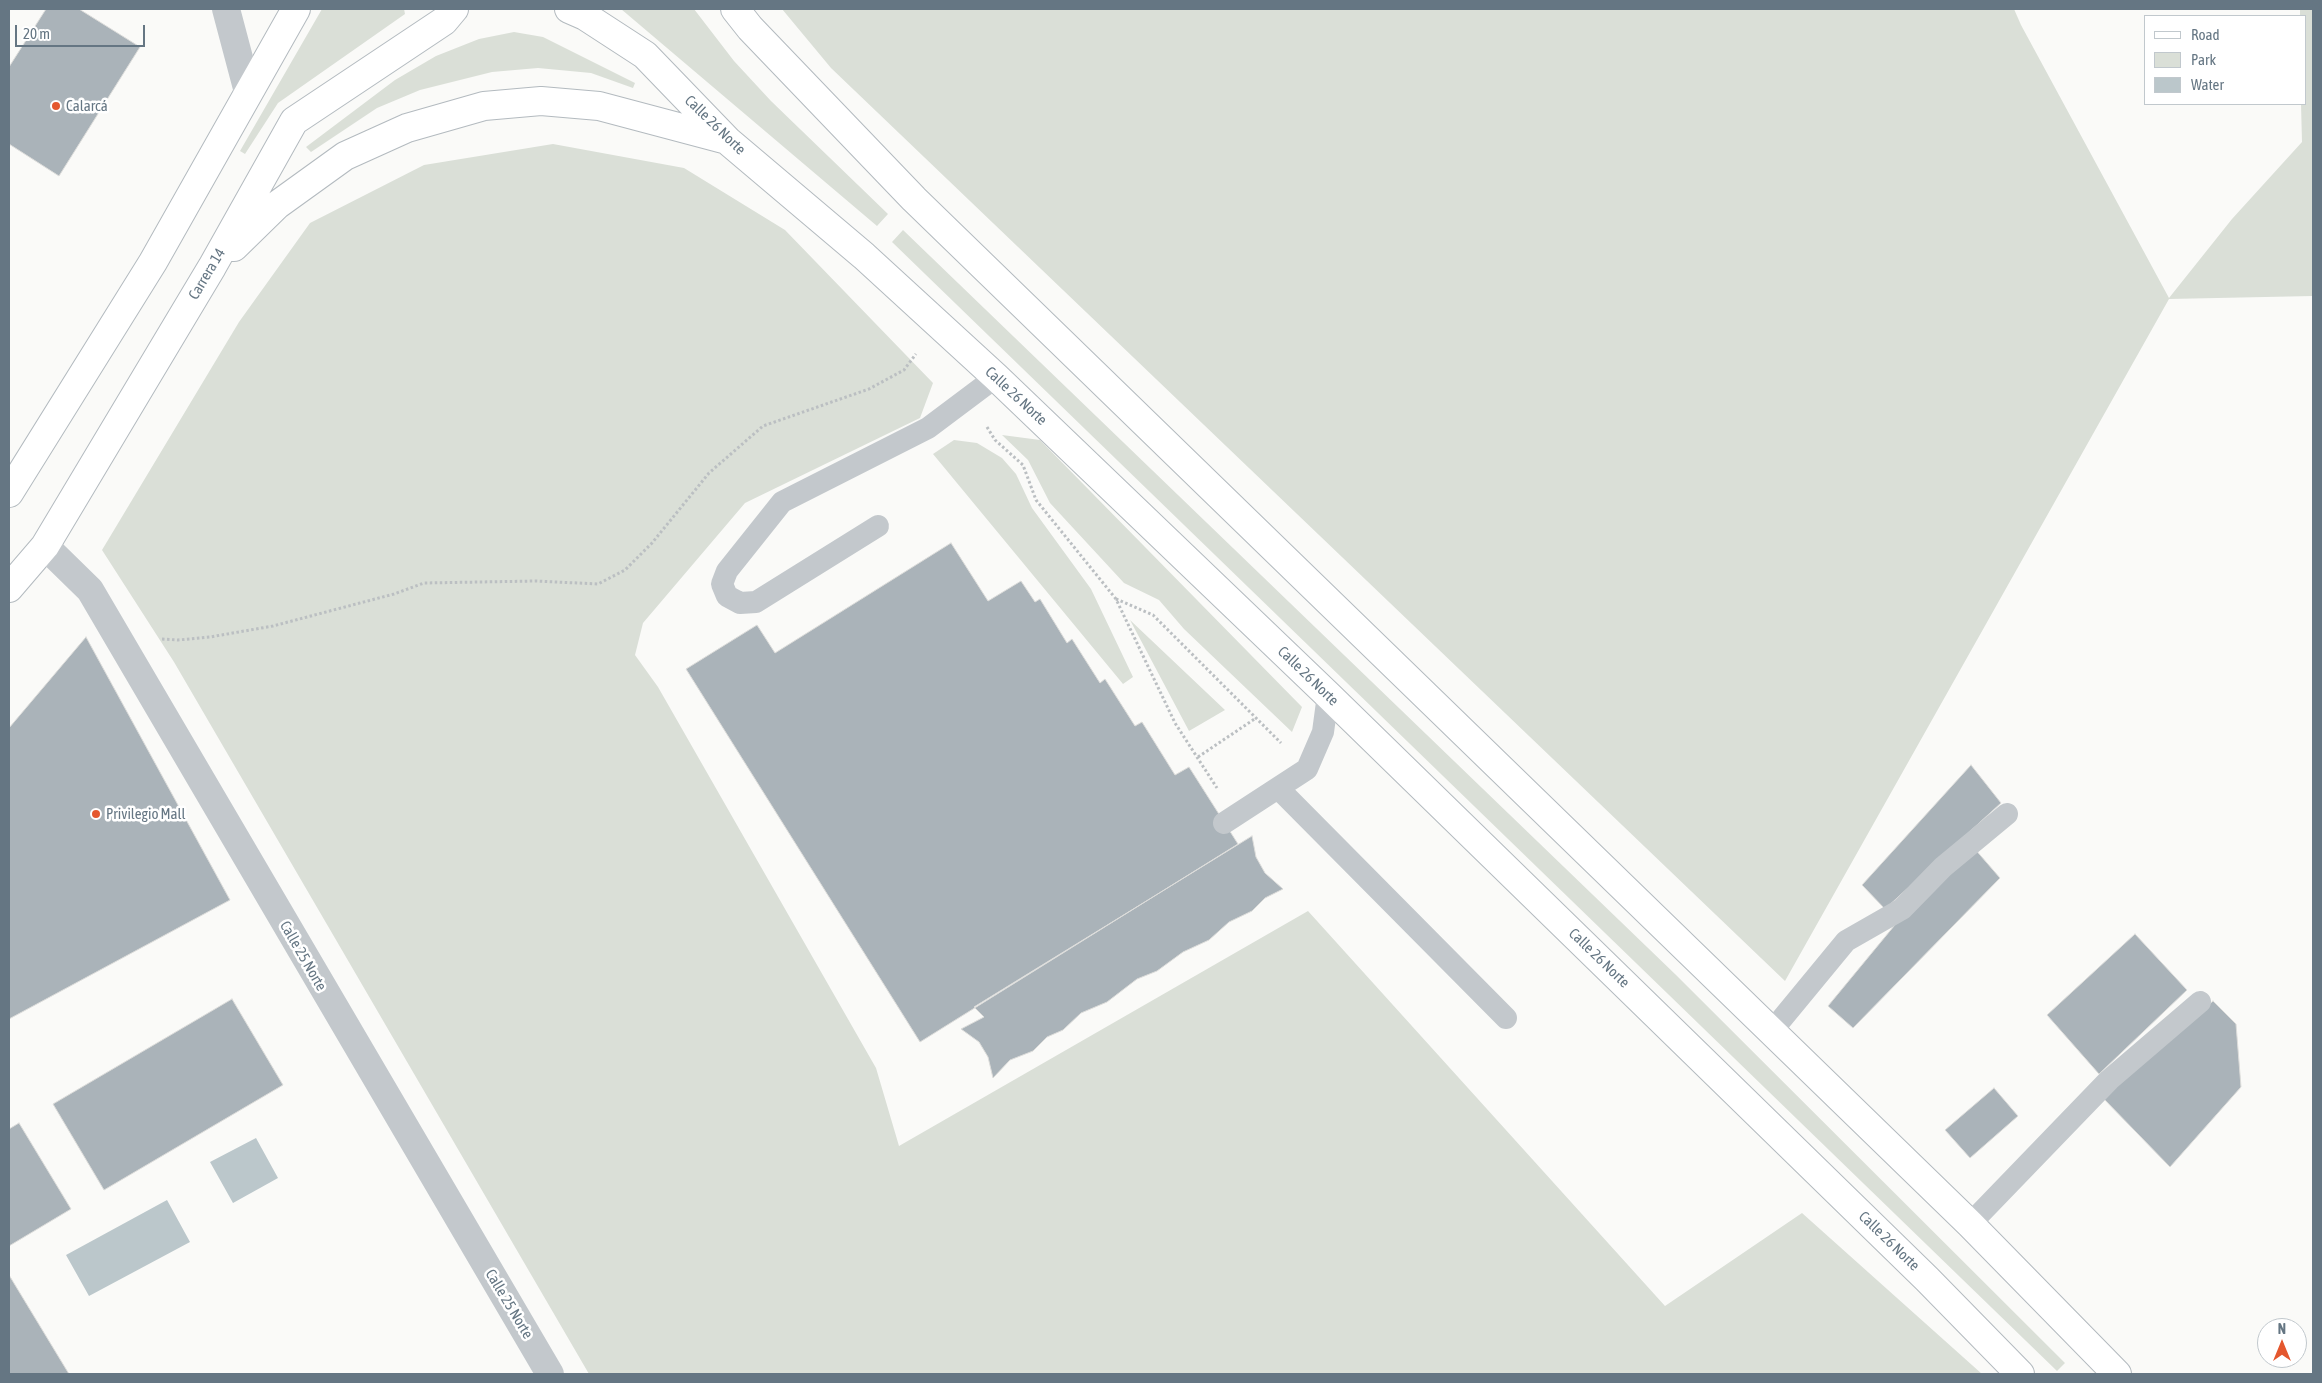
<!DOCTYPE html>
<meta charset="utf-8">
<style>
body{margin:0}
#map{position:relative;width:2322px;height:1383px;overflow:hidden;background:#fafaf8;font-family:"Asap Condensed",sans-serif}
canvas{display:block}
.frame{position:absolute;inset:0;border:10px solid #657683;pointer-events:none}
.legend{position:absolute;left:2144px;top:15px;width:162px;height:90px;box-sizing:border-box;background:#fff;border:1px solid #c1c8cd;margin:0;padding:6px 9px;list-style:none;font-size:15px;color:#657683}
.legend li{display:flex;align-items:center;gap:10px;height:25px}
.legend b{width:25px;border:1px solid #c1c8cd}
.north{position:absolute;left:2257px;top:1318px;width:50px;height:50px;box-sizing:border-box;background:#fff;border:1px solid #c1c8cd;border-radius:50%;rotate:0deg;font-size:14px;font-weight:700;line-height:20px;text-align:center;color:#657683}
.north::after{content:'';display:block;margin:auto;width:18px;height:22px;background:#e4572e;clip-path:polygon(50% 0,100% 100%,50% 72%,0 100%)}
.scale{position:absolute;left:15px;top:25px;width:130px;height:22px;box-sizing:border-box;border:2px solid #657683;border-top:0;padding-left:6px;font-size:15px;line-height:18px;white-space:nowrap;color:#657683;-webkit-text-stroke:4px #fff;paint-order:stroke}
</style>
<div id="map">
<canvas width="2322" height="1383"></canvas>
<div class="frame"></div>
<ul class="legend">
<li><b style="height:6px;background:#fff"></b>Road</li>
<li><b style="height:14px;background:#dadfd7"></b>Park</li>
<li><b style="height:14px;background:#bbc7cb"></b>Water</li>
</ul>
<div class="north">N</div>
<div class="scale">20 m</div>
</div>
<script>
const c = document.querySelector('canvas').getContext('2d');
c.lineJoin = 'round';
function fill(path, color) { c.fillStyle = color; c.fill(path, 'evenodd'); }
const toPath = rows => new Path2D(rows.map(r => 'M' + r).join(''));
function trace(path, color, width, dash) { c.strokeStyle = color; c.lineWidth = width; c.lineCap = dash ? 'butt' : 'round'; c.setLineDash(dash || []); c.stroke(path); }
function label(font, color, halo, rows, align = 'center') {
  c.font = font + ' "Asap Condensed",sans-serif'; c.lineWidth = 5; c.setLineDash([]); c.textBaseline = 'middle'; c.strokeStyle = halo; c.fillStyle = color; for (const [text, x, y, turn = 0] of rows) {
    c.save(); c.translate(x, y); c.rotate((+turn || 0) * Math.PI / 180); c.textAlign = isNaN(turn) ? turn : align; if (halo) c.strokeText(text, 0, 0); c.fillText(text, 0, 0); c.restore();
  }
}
const green = toPath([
 [322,9,404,9,405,14,278,103,245,154,240,151],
 [621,9,694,9,734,61,771,101,888,214,877,226],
 [782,9,2014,9,2021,25,2169,298,2232,219,2302,142,2301,104,2306,104,2306,16,2300,16,2300,9,2313,9,2313,296,2169,299,1785,981,831,68],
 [514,32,543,37,635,83,633,88,591,73,538,68,492,72,420,90,377,108,311,152,306,147,395,80,436,56,479,39],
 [553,144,684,168,785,230,933,383,920,418,745,503,643,623,635,655,658,687,876,1068,899,1146,1308,911,1665,1306,1802,1213,1982,1374,589,1374,174,662,102,550,239,322,310,223,424,165],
 [903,230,1675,974,2065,1363,2057,1371,892,242],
 [1002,435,1040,440,1302,707,1292,732,1184,629,1159,600,1124,583,1050,503,1028,460],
 [954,440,977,443,1002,458,1016,474,1032,508,1091,589,1133,677,1123,684,933,454],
 [1130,620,1225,710,1189,731]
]);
const water = toPath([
 [256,1138,278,1178,233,1203,210,1162],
 [167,1200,190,1242,89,1296,66,1255]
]);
const building = toPath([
 [46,9,79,9,140,47,59,176,9,144,9,67,46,9],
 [951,543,988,601,1021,581,1035,602,1040,599,1067,643,1072,639,1100,683,1105,679,1135,726,1142,722,1175,775,1189,767,1238,844,920,1042,686,669,757,625,775,653,951,543],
 [86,637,230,900,9,1019,9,728,86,637],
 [1971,765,2001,803,1885,909,1862,885,1971,765],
 [1252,836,1256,857,1265,873,1283,889,1265,898,1252,911,1229,922,1209,940,1183,952,1157,971,1137,979,1107,1002,1081,1013,1063,1030,1047,1037,1033,1051,1010,1060,993,1078,988,1057,979,1042,961,1029,984,1017,974,1007,1252,836],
 [1974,848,2000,878,1853,1028,1828,1006,1899,920,1974,848],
 [2135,934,2187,990,2099,1074,2047,1015,2135,934],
 [232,999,283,1085,104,1190,53,1104,232,999],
 [2213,1001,2236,1024,2241,1087,2170,1167,2102,1097,2213,1001],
 [1994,1088,2018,1116,1970,1158,1945,1130,1994,1088],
 [19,1123,71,1209,9,1246,9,1129,19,1123],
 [9,1275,69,1374,9,1374,9,1275]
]);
const path = toPath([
 [987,427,995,440,1023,465,1036,500,1116,599,1175,723,1217,788],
 [1116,599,1153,615,1281,743],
 [162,639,178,640,210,637,273,626,394,594,424,583,536,581,598,584,625,570,652,543,709,473,763,426,869,389,904,370,916,354],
 [1198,757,1256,718]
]);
const lane = toPath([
 [878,526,756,602,740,603,727,596,722,584,727,571,782,502,928,428,996,377],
 [1278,788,1506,1018],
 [1224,823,1307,769,1323,732,1328,695],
 [1771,1032,1846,941,1902,909,1943,867,2007,814],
 [1970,1224,2109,1080,2200,1002]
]);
const street = toPath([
 [226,9,248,92],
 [45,546,90,590,550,1374]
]);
const secondary = toPath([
 [569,9,585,16,645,55,728,141,864,256,996,377,1328,695,1927,1279,2020,1374],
 [735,9,750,28,914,199,1970,1224,2117,1374],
 [234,247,277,205,345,156,407,128,484,106,541,101,599,106,727,140],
 [9,493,153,262,296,9],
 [9,588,45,546,212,267,294,121,444,21,454,9]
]);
const markers = [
 [56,106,5,"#e4572e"],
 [96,814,5,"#e4572e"]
];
const poiNames = [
 ["Calarcá",66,106],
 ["Privilegio Mall",106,814]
];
const streetNames = [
 ["Calle 26 Norte",715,125,44],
 ["Carrera 14",207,274,-59],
 ["Calle 26 Norte",1016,396,43],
 ["Calle 26 Norte",1308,676,44],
 ["Calle 25 Norte",303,956,60],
 ["Calle 26 Norte",1599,958,44],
 ["Calle 26 Norte",1889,1241,44],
 ["Calle 25 Norte",509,1304,59]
];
fill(green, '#dadfd7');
fill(water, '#bbc7cb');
fill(building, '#aab3b9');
trace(building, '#dcdcda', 1);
trace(secondary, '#b3babf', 30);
trace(path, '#bbbfc2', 3, [2.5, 2.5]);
trace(lane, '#c3c8cc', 22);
trace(street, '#c3c8cc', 28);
trace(secondary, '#fff', 28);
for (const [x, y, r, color] of markers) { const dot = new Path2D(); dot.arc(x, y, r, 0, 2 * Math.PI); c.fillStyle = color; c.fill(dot); trace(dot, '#fff', 2); }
label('15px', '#657683', '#fff', poiNames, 'left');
label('15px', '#657683', '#fff', streetNames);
</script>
